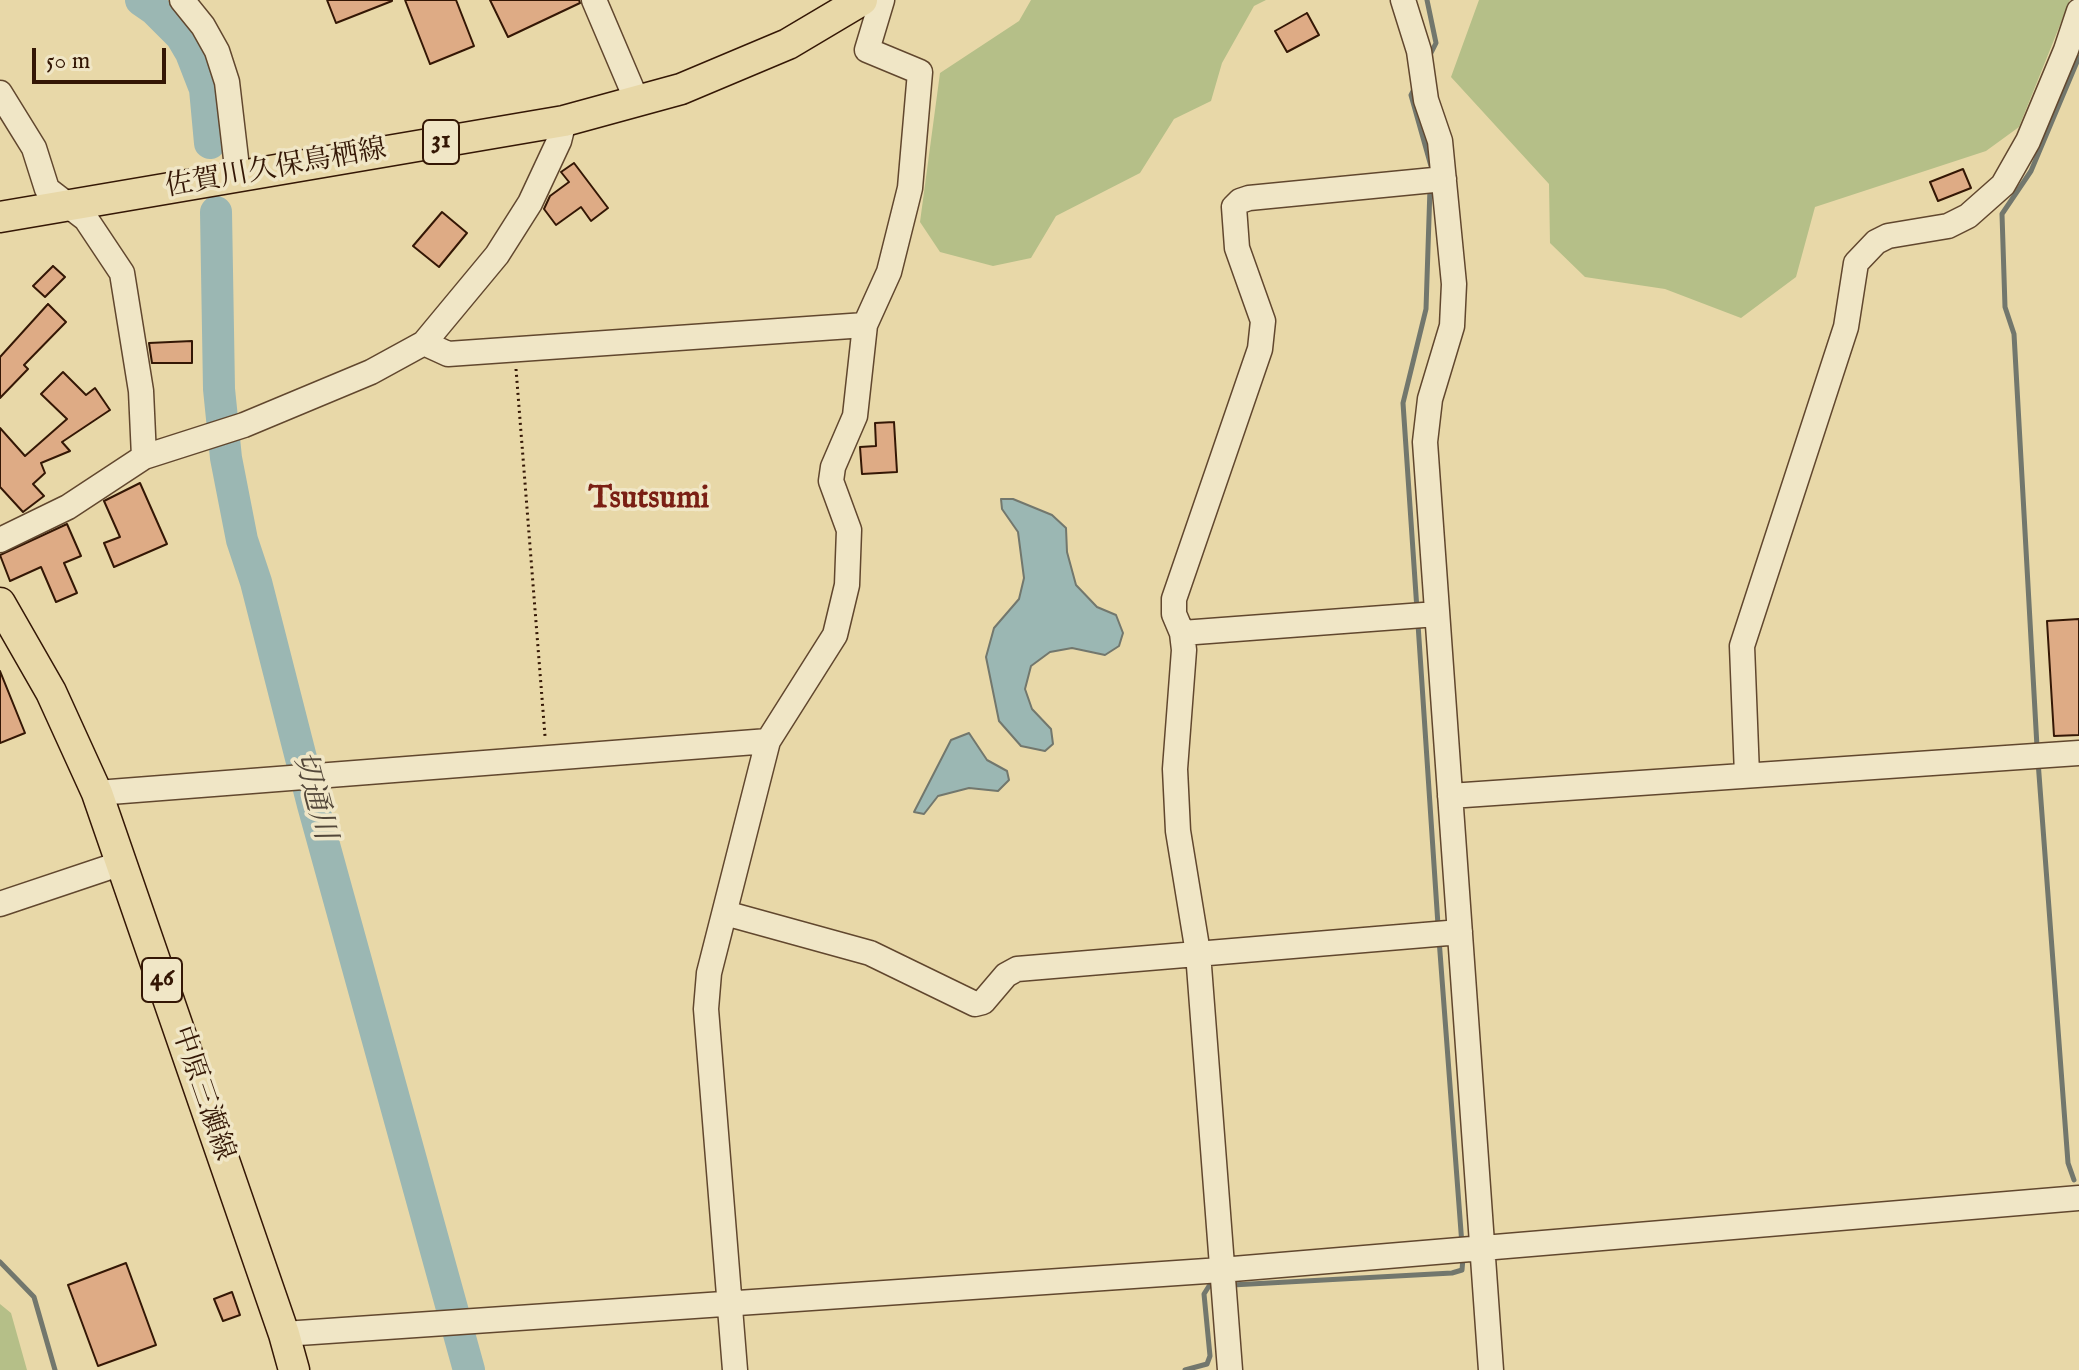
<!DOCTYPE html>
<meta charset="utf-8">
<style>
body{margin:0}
#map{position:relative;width:2079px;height:1370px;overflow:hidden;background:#e8d8a8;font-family:"IM FELL English",serif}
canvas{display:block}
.scale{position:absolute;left:32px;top:48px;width:134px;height:36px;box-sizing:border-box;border:4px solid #341705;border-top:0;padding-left:10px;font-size:24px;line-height:28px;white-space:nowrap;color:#341705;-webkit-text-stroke:6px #f0e6c6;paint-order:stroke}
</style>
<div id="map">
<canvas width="2079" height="1370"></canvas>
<div class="scale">50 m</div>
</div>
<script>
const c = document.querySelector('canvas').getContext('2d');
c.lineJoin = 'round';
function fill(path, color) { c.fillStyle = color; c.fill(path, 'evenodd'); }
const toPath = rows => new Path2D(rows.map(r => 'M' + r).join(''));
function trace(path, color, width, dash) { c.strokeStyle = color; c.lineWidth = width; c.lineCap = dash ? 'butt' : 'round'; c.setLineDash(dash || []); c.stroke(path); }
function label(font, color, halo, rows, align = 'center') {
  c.font = font + ' "IM FELL English","Noto Serif JP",serif'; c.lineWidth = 7; c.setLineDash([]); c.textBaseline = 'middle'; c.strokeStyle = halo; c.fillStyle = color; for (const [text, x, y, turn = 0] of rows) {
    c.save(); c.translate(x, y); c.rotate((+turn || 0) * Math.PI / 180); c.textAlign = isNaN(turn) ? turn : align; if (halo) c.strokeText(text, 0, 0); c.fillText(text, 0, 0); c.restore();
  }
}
const green = toPath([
 [1031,0,1266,0,1254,6,1222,63,1211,101,1174,119,1140,173,1056,216,1031,258,993,266,940,252,920,222,940,73,1019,21],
 [1479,0,2070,0,2019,127,1986,151,1815,207,1796,277,1741,318,1665,289,1585,277,1550,243,1549,184,1451,77],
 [0,1304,11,1313,27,1370,0,1370]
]);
const water = toPath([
 [1001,499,1013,499,1052,515,1066,528,1067,552,1076,585,1097,607,1116,615,1123,633,1119,646,1105,655,1072,648,1050,652,1031,666,1025,689,1032,709,1051,729,1053,744,1045,751,1021,746,999,721,986,657,994,628,1019,599,1024,578,1018,532,1002,509,1001,499],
 [969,733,987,760,1007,771,1009,780,998,791,969,788,938,796,924,814,914,812,951,740,969,733]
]);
const stream = toPath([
 [1427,0,1436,43,1429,57],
 [1415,87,1411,95,1431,166],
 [1417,610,1403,403,1426,309,1430,188],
 [1418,624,1438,925],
 [2037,747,2014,334,2005,307,2002,214,2031,171,2079,57],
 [2038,761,2068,1163,2074,1180],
 [1439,939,1462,1245],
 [0,1262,34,1297,55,1370],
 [1232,1285,1452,1273,1462,1270,1463,1258],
 [1185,1370,1207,1364,1210,1356,1204,1294,1209,1286,1218,1286]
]);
const river = toPath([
 [141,0,154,9,181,36,191,53,205,89,210,143],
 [216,212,219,389,226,458,242,540,256,582,313,805,469,1370]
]);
const building = toPath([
 [327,0,392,0,392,1,336,23,327,0],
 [405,0,456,0,474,46,430,64,405,0],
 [490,0,579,0,580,3,508,37,490,0],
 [1307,13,1319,35,1287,52,1275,31,1307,13],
 [574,163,608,208,591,221,581,207,556,225,544,209,550,196,569,182,561,172,574,163],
 [1963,169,1971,188,1938,201,1930,182,1963,169],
 [442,212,467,233,439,267,413,246,442,212],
 [53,266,65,277,45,297,33,286,53,266],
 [48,304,66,322,24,365,28,369,0,398,0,357,48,304],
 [192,341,192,363,152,363,149,343,192,341],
 [63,372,86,395,95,388,110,410,62,442,70,451,41,463,45,473,33,484,44,496,23,512,0,487,0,428,25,456,67,419,41,394,63,372],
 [894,422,897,472,862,474,860,447,876,446,875,423,894,422],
 [140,483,167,544,114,567,104,543,120,537,104,501,140,483],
 [67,524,81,556,64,563,77,593,56,602,41,567,10,581,0,555,67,524],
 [2079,619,2079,735,2054,736,2047,621,2079,619],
 [0,671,25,733,0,743,0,671],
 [126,1263,156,1345,98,1366,68,1285,126,1263],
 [232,1292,240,1315,223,1321,214,1299,232,1292]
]);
const path = toPath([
 [516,369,545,736]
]);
const minor = toPath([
 [182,0,203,26,217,51,227,82,236,159,234,177],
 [594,0,637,101],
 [1403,0,1419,51,1426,100,1440,141,1454,284,1452,326,1430,399,1425,442,1491,1370],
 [0,93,34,148,47,189,86,219,122,273,141,391,144,457],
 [424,343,448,354,865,325],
 [0,540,68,507,144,457,244,425,371,372,424,343,497,255,530,203,559,141,564,121],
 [1182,633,1437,614],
 [1747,775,1742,646,1846,327,1856,263,1876,242,1888,236,1948,226,1968,216,2003,185,2028,141,2066,50,2079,11],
 [97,793,768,741],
 [1450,796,2079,753],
 [0,904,122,863],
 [725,913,870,953,975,1004,983,1002,1006,975,1017,969,1460,932],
 [284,1334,1221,1270,2079,1198],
 [735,1370,706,1009,709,973,768,741,835,635,847,585,849,530,831,481,833,467,855,416,865,325,889,272,910,188,920,72,867,50,882,0],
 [1230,1370,1198,953,1178,831,1175,769,1184,650,1182,633,1174,614,1174,599,1260,349,1263,321,1237,248,1234,207,1240,201,1249,198,1444,179]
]);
const major = toPath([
 [0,217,564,121,681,89,788,44,862,0],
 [0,603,51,692,97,793,284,1334,294,1370]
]);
const shields = [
 [441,142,36],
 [162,980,40]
];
const shieldNames = [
 ["31",441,142],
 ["46",162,980]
];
const streetNames = [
 ["佐賀川久保鳥栖線",276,170,-10],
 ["中原三瀬線",201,1094,71]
];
const waterNames = [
 ["切通川",312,796,75]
];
const quarterNames = [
 ["Tsutsumi",649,500]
];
fill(green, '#b5bf88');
fill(water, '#9bb7b3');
trace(water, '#72776d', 2);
trace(stream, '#72776d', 5);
trace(river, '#9bb7b3', 32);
fill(building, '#deab85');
trace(building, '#341705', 2);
trace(minor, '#61472e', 27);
trace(major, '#341705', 33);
trace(path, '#341705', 3, [2, 4]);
trace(minor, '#f0e6c6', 24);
trace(major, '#e8d8a8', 30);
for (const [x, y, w] of shields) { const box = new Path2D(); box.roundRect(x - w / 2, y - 22, w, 44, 6); c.fillStyle = '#f0e6c6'; c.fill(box); trace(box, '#341705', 2); }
label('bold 26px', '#341705', null, shieldNames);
label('28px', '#341705', '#f0e6c6', streetNames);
label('italic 30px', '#534739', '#f0e6c6', waterNames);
label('bold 32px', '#7a1f14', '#f0e6c6', quarterNames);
</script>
